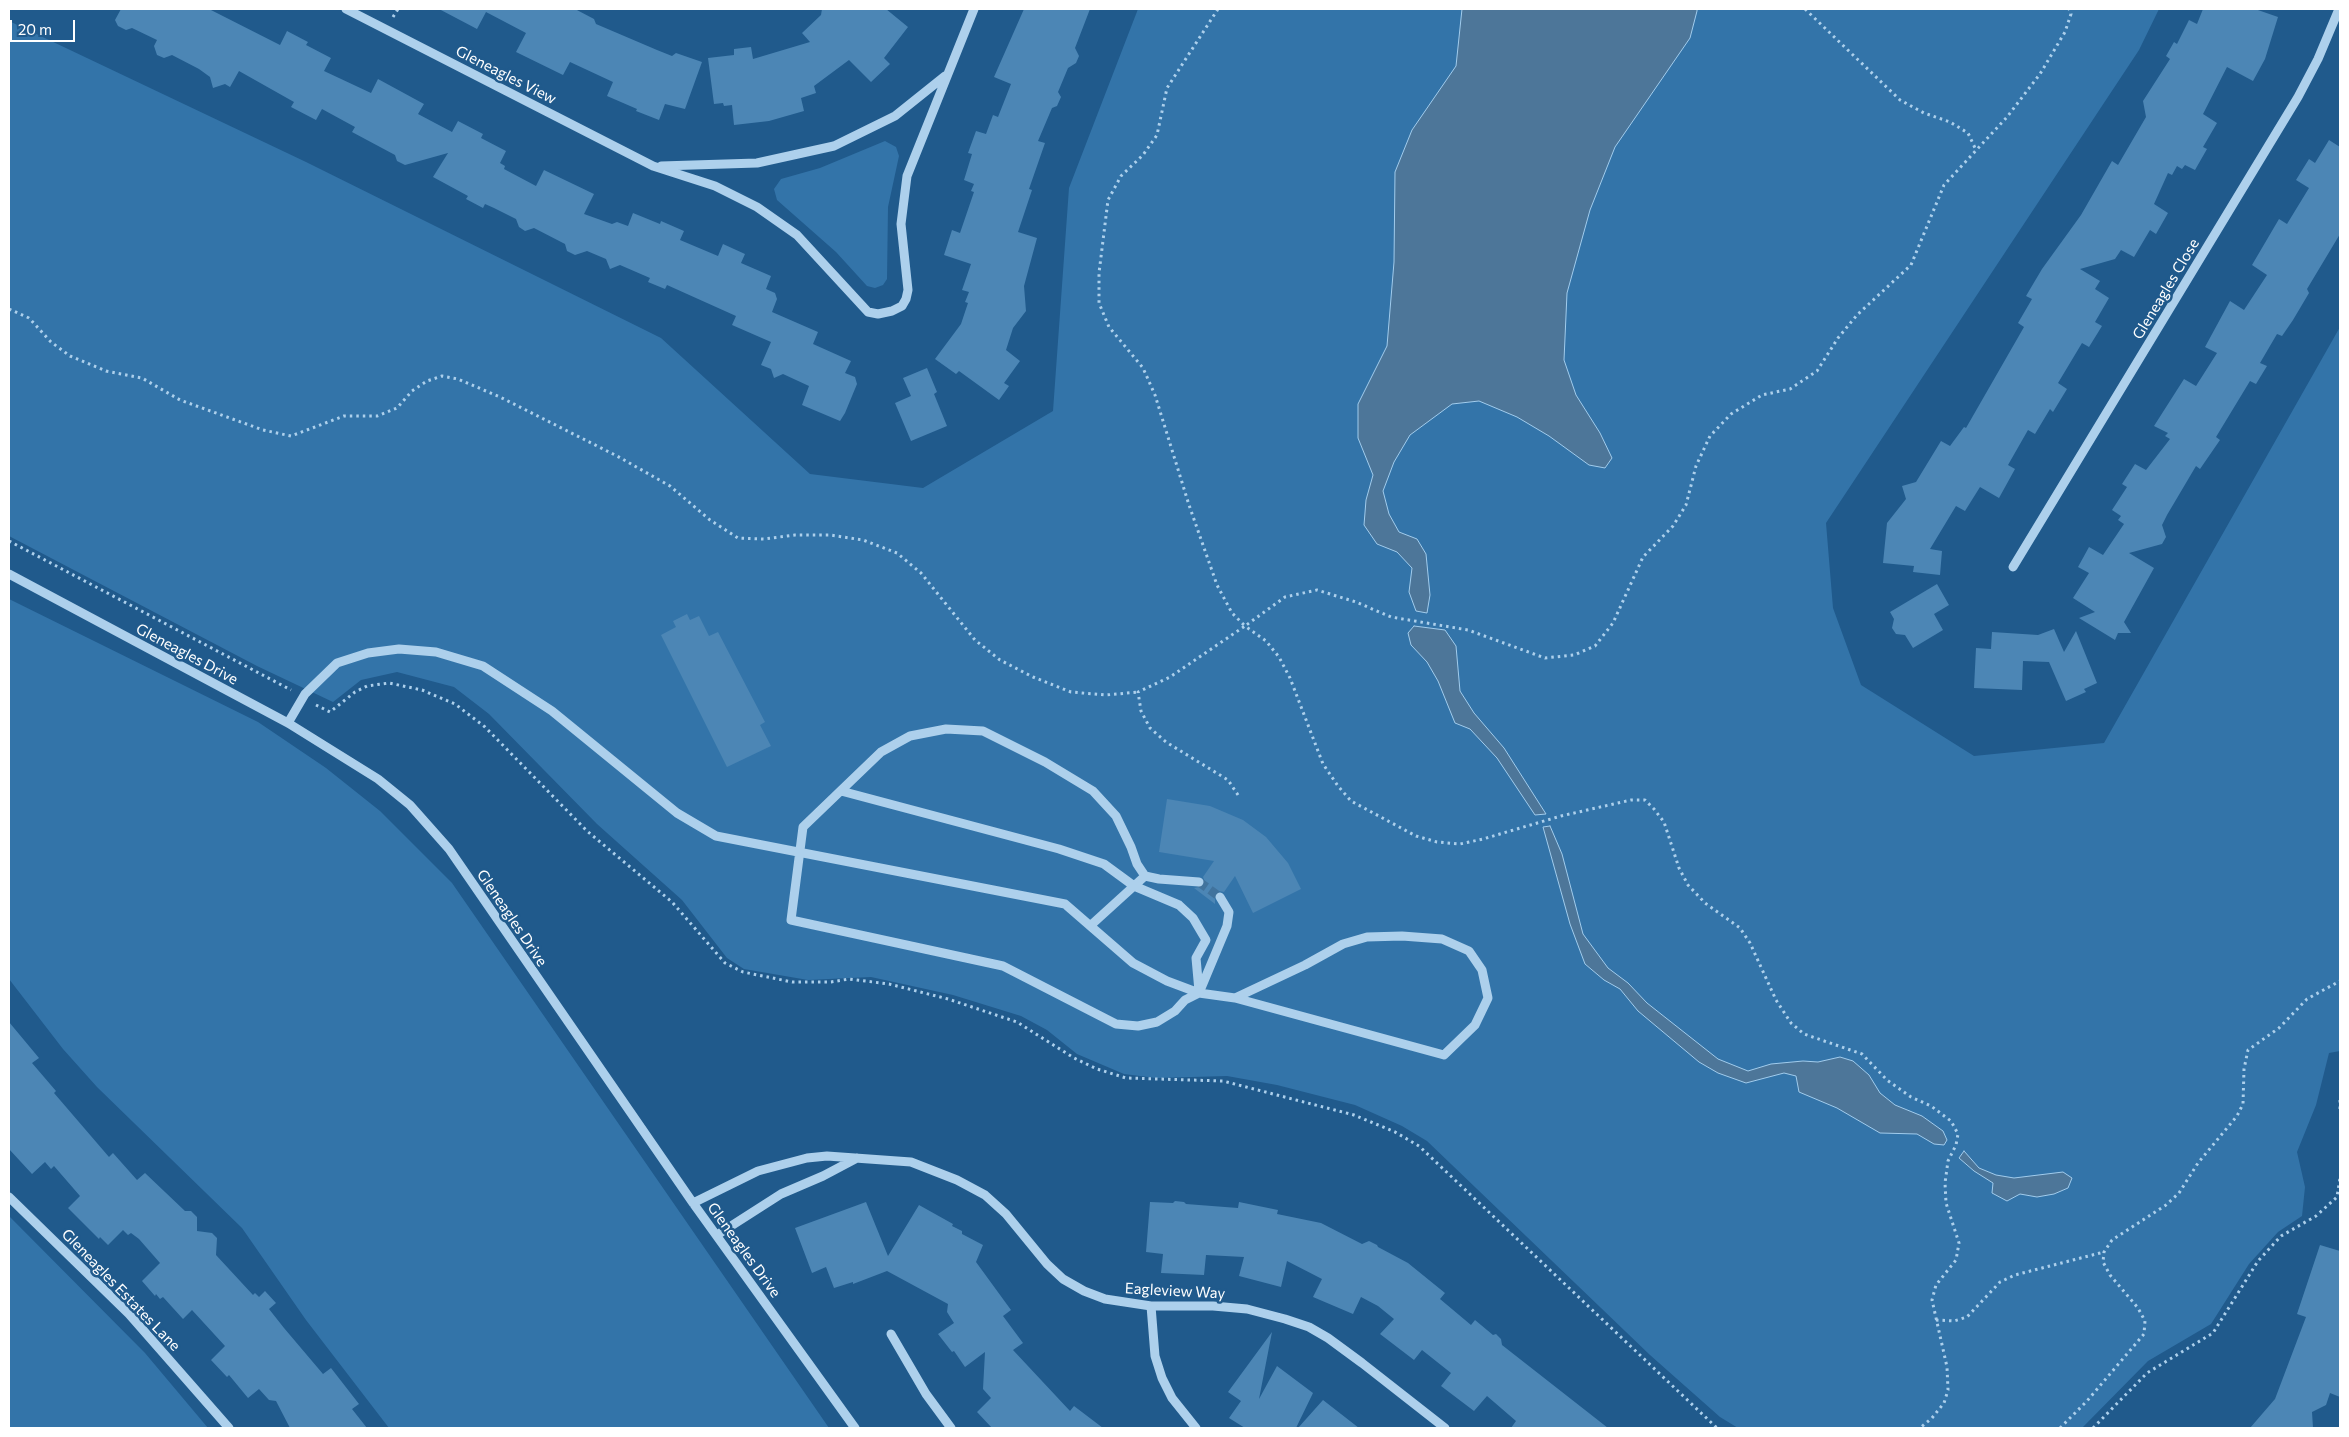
<!DOCTYPE html>
<style>
body{margin:0}
#map{position:relative;width:2349px;height:1437px;overflow:hidden;background:#205a8c;font-family:Commissioner,sans-serif}
canvas{display:block}
.frame{position:absolute;inset:0;border:10px solid #fff;pointer-events:none}
.scale{position:absolute;left:10px;top:20px;width:65px;height:22px;box-sizing:border-box;border:2px solid #fff;border-top:0;padding-left:6px;font-size:15px;line-height:18px;white-space:nowrap;color:#fff;-webkit-text-stroke:4px #205a8c;paint-order:stroke}
</style>
<div id="map">
<canvas width="2349" height="1437"></canvas>
<div class="frame"></div>
<div class="scale">20 m</div>
</div>
<script>
const c = document.querySelector('canvas').getContext('2d');
c.lineJoin = 'round';
function fill(path, color) { c.fillStyle = color; c.fill(path, 'evenodd'); }
const toPath = rows => new Path2D(rows.map(r => 'M' + r).join(''));
function trace(path, color, width, dash) { c.strokeStyle = color; c.lineWidth = width; c.lineCap = dash ? 'butt' : 'round'; c.setLineDash(dash || []); c.stroke(path); }
function label(font, color, halo, rows, align = 'center') {
  c.font = font + ' Commissioner,sans-serif'; c.lineWidth = 5; c.setLineDash([]); c.textBaseline = 'middle'; c.strokeStyle = halo; c.fillStyle = color; for (const [text, x, y, turn = 0] of rows) {
    c.save(); c.translate(x, y); c.rotate((+turn || 0) * Math.PI / 180); c.textAlign = isNaN(turn) ? turn : align; if (halo) c.strokeText(text, 0, 0); c.fillText(text, 0, 0); c.restore();
  }
}
const green = toPath([
 [1138,9,2159,9,2139,50,1826,523,1833,608,1861,685,1974,756,2104,743,2340,327,2340,1051,2329,1053,2316,1105,2297,1152,2305,1187,2302,1216,2278,1232,2249,1264,2211,1324,2148,1361,2082,1428,1738,1428,1720,1417,1650,1355,1427,1141,1402,1126,1355,1105,1277,1085,1227,1076,1156,1078,1124,1074,1077,1054,1047,1030,1021,1016,953,995,871,977,808,980,744,969,727,958,682,900,597,824,489,714,454,687,397,672,361,680,333,702,257,666,9,536,9,21,306,162,661,338,810,474,923,488,1053,411,1069,188],
 [885,141,896,147,899,156,888,207,887,279,883,285,875,288,867,286,836,252,777,200,774,189,781,179,820,168],
 [9,599,258,722,326,768,380,811,452,883,829,1428,389,1428,306,1320,242,1228,97,1087,63,1049,9,979],
 [9,1216,145,1353,208,1428,9,1428]
]);
const water = toPath([
 [1462,9,1697,9,1697,11,1690,38,1615,147,1590,210,1567,293,1564,360,1576,395,1600,433,1612,458,1605,468,1589,465,1549,436,1517,417,1479,401,1452,404,1410,435,1394,462,1383,491,1389,514,1399,532,1417,539,1426,554,1430,595,1427,613,1416,611,1409,592,1412,568,1397,552,1377,544,1364,525,1366,500,1373,475,1358,438,1358,404,1387,346,1394,262,1395,172,1412,130,1456,66,1462,9],
 [1414,626,1445,630,1456,646,1460,691,1474,713,1504,748,1546,814,1535,815,1497,758,1470,729,1455,723,1438,681,1427,662,1411,645,1408,633,1414,626],
 [1550,826,1562,854,1583,934,1608,968,1628,983,1647,1003,1718,1059,1748,1071,1771,1064,1803,1061,1818,1062,1840,1057,1853,1061,1869,1075,1880,1093,1895,1105,1922,1116,1943,1131,1947,1140,1944,1145,1934,1144,1917,1134,1880,1133,1837,1108,1799,1092,1796,1076,1784,1073,1746,1083,1718,1073,1699,1062,1638,1011,1620,989,1604,980,1585,964,1570,924,1543,827,1550,826],
 [1964,1151,1979,1168,1996,1175,2014,1178,2063,1172,2072,1178,2068,1188,2054,1194,2037,1197,2020,1194,2007,1201,1992,1193,1993,1183,1974,1171,1959,1158,1964,1151]
]);
const building = toPath([
 [121,9,209,9,280,45,287,31,308,42,306,45,331,58,324,71,371,93,378,79,424,104,418,114,452,132,458,121,483,134,481,138,506,151,500,163,505,166,504,169,536,186,544,170,594,194,584,214,612,224,617,222,628,226,633,213,660,224,661,221,684,231,680,240,718,256,723,244,745,254,741,263,771,276,766,289,775,293,777,299,772,312,818,332,813,344,851,361,845,373,855,377,857,384,845,413,840,421,802,405,809,386,783,374,774,378,771,369,761,365,771,342,732,325,736,316,667,285,665,289,648,282,650,278,620,265,610,269,606,259,587,251,575,255,567,251,565,244,534,228,525,231,519,227,516,219,494,208,485,204,483,208,466,199,468,196,433,177,448,153,405,165,397,161,395,155,352,132,355,127,322,109,316,120,291,107,294,102,239,71,230,87,225,84,213,88,210,77,199,69,172,55,164,58,157,55,154,46,157,40,132,28,126,30,118,26,115,20],
 [439,9,575,9,594,19,596,24,657,50,672,56,676,53,702,62,685,109,665,104,659,120,636,111,637,109,607,96,613,82,570,62,563,75,516,52,526,33,486,12,477,29],
 [822,9,886,9,908,27,884,58,890,64,871,82,849,60,814,86,816,93,801,98,804,111,769,121,734,125,732,105,724,106,723,103,714,104,708,58,734,55,734,49,751,47,753,59,810,42,802,33,821,15],
 [1024,9,1090,9,1075,48,1079,56,1076,63,1068,68,1058,92,1061,97,1057,106,1052,108,1038,141,1045,143,1029,189,1032,190,1018,232,1037,238,1024,286,1026,311,1013,328,1006,350,1020,361,1004,383,1009,386,999,400,959,371,956,374,935,359,961,324,968,303,965,302,969,292,962,290,971,264,944,255,952,230,960,233,974,192,971,191,974,184,964,180,972,154,968,153,976,131,986,134,993,115,998,117,1011,84,994,77],
 [2203,9,2255,9,2278,17,2265,59,2253,81,2227,67,2203,114,2217,123,2203,147,2207,149,2195,170,2185,165,2182,169,2177,166,2172,175,2168,173,2154,204,2168,213,2156,234,2150,230,2134,257,2121,250,2115,259,2080,269,2100,281,2095,289,2109,298,2095,322,2102,326,2089,347,2082,343,2058,383,2067,389,2053,412,2050,409,2035,434,2028,430,2008,465,2015,469,1999,498,1980,487,1965,511,1956,506,1930,549,1942,551,1940,575,1913,572,1914,566,1883,563,1887,523,1906,499,1902,486,1916,482,1941,441,1950,446,1964,427,1966,428,2024,327,2018,323,2032,299,2026,296,2042,269,2081,215,2112,161,2118,165,2146,117,2143,101,2170,59,2166,56,2174,42,2177,44,2189,20,2197,24],
 [2329,140,2340,147,2340,234,2307,289,2309,293,2293,320,2282,336,2277,334,2260,363,2267,366,2256,384,2250,381,2216,437,2220,440,2200,469,2196,466,2167,515,2162,525,2166,537,2162,544,2129,553,2154,568,2124,622,2131,633,2118,633,2115,640,2079,618,2095,612,2073,598,2089,573,2078,567,2089,547,2103,555,2124,524,2118,520,2121,516,2112,510,2127,487,2122,484,2135,464,2146,470,2170,439,2165,436,2168,433,2154,426,2184,379,2196,386,2217,353,2205,347,2230,301,2244,310,2267,275,2252,265,2279,219,2287,224,2309,188,2296,180,2309,159,2315,163],
 [927,368,937,392,934,394,947,426,911,441,895,403,911,396,903,378],
 [1937,584,1949,605,1934,614,1943,630,1913,648,1905,635,1896,634,1892,628,1894,619,1890,612],
 [687,614,690,620,699,616,709,636,718,632,765,722,760,725,771,746,727,767,661,635,676,627,673,621],
 [2054,629,2064,652,2076,631,2097,683,2084,689,2086,692,2066,701,2049,662,2023,661,2022,690,1974,688,1976,648,1991,649,1992,632,2038,635],
 [1167,799,1210,806,1243,820,1266,837,1288,863,1301,889,1253,913,1235,876,1224,892,1219,891,1215,894,1215,904,1194,888,1204,886,1205,882,1203,877,1214,861,1159,852],
 [9,1022,39,1058,32,1063,56,1091,54,1093,109,1157,113,1153,137,1180,145,1173,185,1211,191,1211,197,1217,197,1231,212,1233,217,1238,216,1255,253,1295,255,1293,259,1297,265,1291,276,1303,269,1309,284,1328,323,1374,331,1368,359,1404,352,1409,367,1428,290,1428,276,1401,269,1400,259,1389,248,1398,229,1375,227,1377,211,1360,225,1346,192,1310,183,1319,163,1297,160,1299,156,1294,155,1296,142,1281,160,1263,139,1239,131,1233,128,1235,123,1230,108,1245,100,1237,99,1239,68,1208,80,1196,54,1166,51,1169,45,1162,32,1174,9,1149],
 [1175,1201,1184,1202,1186,1204,1238,1208,1239,1202,1278,1210,1277,1214,1321,1223,1362,1244,1369,1241,1377,1245,1378,1247,1408,1263,1445,1293,1440,1299,1471,1325,1475,1320,1493,1335,1496,1334,1501,1339,1502,1345,1608,1428,1511,1428,1516,1421,1487,1396,1474,1411,1441,1386,1451,1373,1422,1350,1414,1360,1380,1334,1394,1319,1378,1306,1361,1297,1353,1314,1313,1297,1322,1279,1287,1261,1281,1287,1239,1276,1244,1257,1206,1255,1204,1275,1161,1273,1163,1254,1146,1252,1150,1202,1173,1203],
 [866,1202,888,1256,919,1205,953,1224,952,1226,962,1231,962,1234,983,1245,976,1262,1011,1310,1003,1316,1023,1343,1013,1350,1070,1411,1074,1406,1103,1428,992,1428,977,1412,991,1398,983,1389,985,1352,965,1367,954,1351,952,1352,938,1334,954,1323,947,1312,948,1304,887,1271,853,1284,853,1282,834,1288,826,1267,812,1273,795,1228],
 [2320,1245,2340,1251,2340,1397,2330,1393,2326,1405,2312,1412,2313,1428,2250,1428,2275,1399,2306,1317,2297,1314],
 [1272,1332,1259,1399,1277,1366,1313,1393,1296,1428,1245,1428,1229,1418,1241,1401,1228,1392],
 [1323,1400,1359,1428,1298,1428]
]);
const minorTunnel = toPath([
 [1199,882,1220,897]
]);
const path = toPath([
 [1218,9,1167,88,1157,135,1143,155,1121,176,1108,200,1099,273,1099,303,1109,327,1143,368,1155,395,1189,505,1217,585,1232,613,1245,626,1285,597,1317,590,1356,602,1391,617,1468,630,1545,658,1574,655,1595,646,1613,623,1643,557,1673,526,1686,505,1696,466,1710,436,1731,414,1762,395,1790,389,1817,371,1838,338,1857,315,1911,265,1944,185,2007,117,2040,74,2065,32,2071,14,2069,9],
 [1805,9,1900,100,1924,113,1950,122,1968,133,1976,150],
 [393,17,398,9],
 [9,309,29,318,51,342,70,356,106,371,142,378,180,400,263,430,291,436,344,416,377,416,397,408,412,391,427,381,442,376,458,379,500,397,617,456,670,486,710,520,738,538,764,539,795,535,830,535,863,540,897,553,921,573,975,640,1000,660,1033,677,1071,692,1106,695,1138,692],
 [9,541,291,690],
 [316,705,330,712,355,692,367,686,389,683,422,690,455,704,485,727,587,831,672,902,725,963,743,972,792,982,831,982,849,979,889,984,948,999,1017,1022,1074,1058,1097,1069,1126,1078,1223,1081,1354,1115,1395,1132,1419,1146,1717,1428],
 [1238,795,1228,780,1166,742,1150,728,1141,711,1138,692,1170,677,1245,626,1266,641,1279,657,1290,678,1323,764,1338,786,1351,801,1416,836,1437,842,1460,844,1483,839,1561,816,1631,800,1645,800,1654,809,1664,822,1679,868,1688,885,1705,903,1740,928,1750,943,1776,1000,1791,1023,1804,1034,1862,1054,1887,1080,1911,1097,1931,1106,1951,1121,1958,1134,1956,1145,1948,1161,1945,1183,1946,1203,1959,1243,1956,1260,1936,1285,1932,1300,1947,1367,1948,1390,1944,1403,1932,1418,1920,1428],
 [2340,1100,2340,1111],
 [1936,1320,1954,1321,1967,1317,2000,1282,2015,1275,2104,1252],
 [2060,1428,2087,1401,2144,1334,2145,1321,2138,1308,2110,1275,2103,1262,2104,1252,2112,1240,2166,1205,2179,1193,2198,1163,2237,1116,2243,1104,2244,1069,2248,1050,2279,1028,2307,999,2340,981],
 [2093,1428,2147,1373,2213,1333,2258,1261,2281,1236,2316,1216,2337,1197,2340,1178]
]);
const minor = toPath([
 [346,9,653,166,715,186,757,207,797,235,868,312,878,314,892,311,902,306,906,299,908,290,901,224,907,176,974,9],
 [661,166,757,163,834,146,895,116,945,76],
 [2013,567,2298,97,2318,59,2339,9],
 [9,574,288,723,378,779,410,805,449,849,693,1203,855,1428],
 [288,723,305,694,337,663,368,653,399,649,436,652,483,666,552,711,677,813,716,836,1065,904,1133,963,1167,981,1199,993,1235,998,1444,1055,1475,1025,1488,998,1482,970,1469,951,1442,939,1402,936,1367,937,1343,944,1305,965,1235,998],
 [841,791,1059,849,1104,864,1134,886,1179,905,1193,918,1206,940,1196,958,1199,991],
 [1199,882,1159,879,1145,876,1137,864,1131,847,1116,816,1093,791,1045,762,983,731,946,729,910,736,881,752,803,827,791,920,1003,966,1116,1024,1138,1026,1157,1022,1175,1011,1185,1000,1199,993,1227,926,1229,912,1220,897],
 [1090,926,1145,876],
 [9,1197,129,1314,229,1428],
 [693,1203,758,1171,807,1158,827,1156,911,1162,957,1180,985,1195,1006,1214,1047,1264,1063,1279,1084,1291,1105,1299,1151,1306,1213,1306,1247,1309,1285,1319,1309,1327,1328,1338,1362,1363,1445,1428],
 [717,1235,781,1194,823,1176,857,1158],
 [1151,1306,1155,1356,1162,1378,1172,1398,1196,1428],
 [891,1334,926,1394,951,1428]
]);
const streetNames = [
 ["Gleneagles View",506,75,27],
 ["Gleneagles Close",2166,289,-59],
 ["Gleneagles Drive",187,654,28],
 ["Gleneagles Drive",512,918,56],
 ["Gleneagles Drive",744,1250,54],
 ["Gleneagles Estates Lane",121,1290,46],
 ["Eagleview Way",1175,1291,3]
];
fill(green, '#3374a9');
fill(water, '#4d7699');
trace(water, '#a1cced', 1);
fill(building, '#4c86b5');
trace(minorTunnel, '#41739d', 9, [9, 4.5]);
trace(path, '#add0ec', 3, [2.5, 4]);
trace(minor, '#add0ec', 9);
label('15px', '#fff', '#205a8c', streetNames);
</script>
